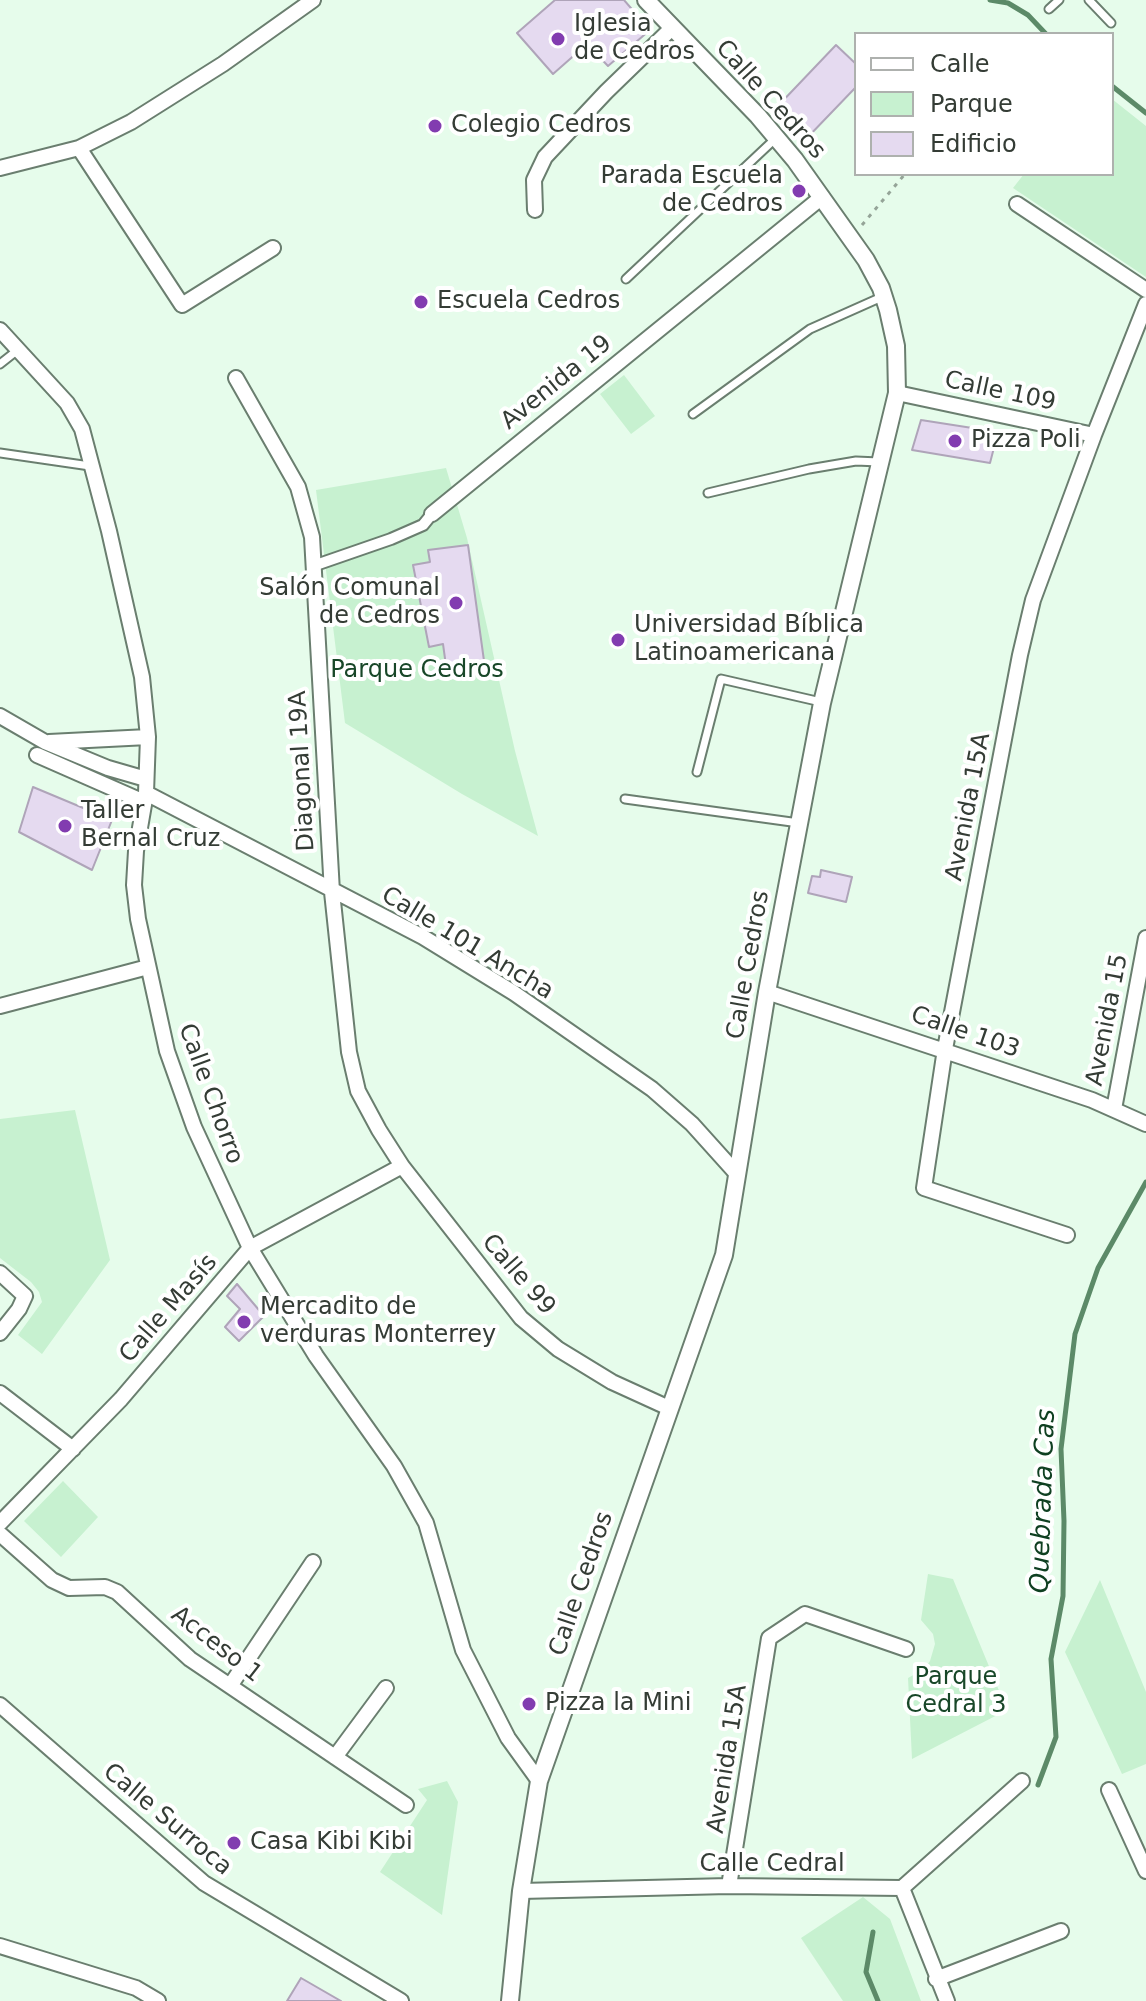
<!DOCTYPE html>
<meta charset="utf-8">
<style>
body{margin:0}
#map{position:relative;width:1146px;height:2001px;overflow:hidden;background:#e6fceb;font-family:"DejaVu Sans",sans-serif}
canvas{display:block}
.legend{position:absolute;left:854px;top:32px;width:260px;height:144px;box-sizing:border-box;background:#fff;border:2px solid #aeb1ae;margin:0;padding:10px 14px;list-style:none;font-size:24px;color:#343c35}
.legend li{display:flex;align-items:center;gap:16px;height:40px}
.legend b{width:40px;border:2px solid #aeb1ae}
</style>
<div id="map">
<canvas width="1146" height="2001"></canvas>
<ul class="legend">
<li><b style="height:10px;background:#fff"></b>Calle</li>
<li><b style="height:22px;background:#c7f1d0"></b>Parque</li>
<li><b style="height:22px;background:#e5daf0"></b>Edificio</li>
</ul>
</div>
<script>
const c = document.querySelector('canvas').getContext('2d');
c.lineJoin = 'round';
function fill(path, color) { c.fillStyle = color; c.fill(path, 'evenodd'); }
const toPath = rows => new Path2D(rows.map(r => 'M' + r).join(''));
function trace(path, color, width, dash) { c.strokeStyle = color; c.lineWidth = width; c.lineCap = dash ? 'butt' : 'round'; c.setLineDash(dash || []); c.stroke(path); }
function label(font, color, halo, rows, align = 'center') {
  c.font = font + ' "DejaVu Sans",sans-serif'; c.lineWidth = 8; c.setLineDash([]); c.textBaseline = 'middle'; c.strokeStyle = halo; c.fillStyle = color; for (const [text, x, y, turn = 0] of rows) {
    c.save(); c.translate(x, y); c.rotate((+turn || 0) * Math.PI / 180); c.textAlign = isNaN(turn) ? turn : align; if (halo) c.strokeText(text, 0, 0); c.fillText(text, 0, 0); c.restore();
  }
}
const green = toPath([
 [1112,99,1146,126,1146,277,1013,188,1024,174,1112,174],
 [624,375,655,416,631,434,600,394],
 [446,468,467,538,515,751,538,836,462,794,345,723,316,490],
 [75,1110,110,1260,42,1354,18,1335,42,1302,39,1292,31,1282,0,1258,0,1119],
 [63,1481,98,1517,61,1557,24,1521],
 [928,1574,953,1579,1007,1710,912,1759,908,1678,924,1669,930,1661,935,1644,933,1634,921,1620],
 [1100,1580,1146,1692,1146,1764,1122,1774,1065,1652],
 [447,1781,458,1802,442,1915,380,1872,427,1800,418,1789],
 [863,1897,890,1919,921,2001,843,2001,801,1938]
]);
const stream = toPath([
 [990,0,1008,3,1028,15,1046,34],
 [1112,86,1146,113],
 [1038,1785,1056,1737,1051,1659,1063,1596,1064,1521,1061,1449,1075,1334,1098,1268,1146,1182],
 [873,1932,866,1972,878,2001]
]);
const building = toPath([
 [555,0,624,0,650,30,608,66,587,44,553,74,517,33,555,0],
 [836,45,856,64,856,87,806,139,775,109,836,45],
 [921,420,998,432,990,463,912,450,921,420],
 [468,545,485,668,447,673,443,644,429,647,413,565,430,562,428,550,468,545],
 [33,787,112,820,92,870,19,832,33,787],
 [821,870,852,877,846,902,808,893,812,876,820,877,821,870],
 [237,1284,264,1316,239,1341,225,1327,240,1309,227,1296,237,1284],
 [301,1978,341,2001,287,2001,301,1978]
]);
const path = toPath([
 [862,225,905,174]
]);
const service = toPath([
 [1089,0,1111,23],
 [1049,9,1059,0],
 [626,279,776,138],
 [0,364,19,349],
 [693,414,810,329,884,296],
 [0,453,90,466],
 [708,493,809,469,856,461,879,462],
 [697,772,721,679,821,702],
 [625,799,799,823]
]);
const pedestrian = toPath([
 [313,566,391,539,423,525,432,514]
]);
const minor = toPath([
 [79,148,182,305,273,248],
 [0,168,79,148,131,122,223,64,313,0],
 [1017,204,1146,290],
 [535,210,534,180,545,157,606,92,672,28],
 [0,330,67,403,82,429,109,531,142,677,148,737,146,793,136,851,134,885,138,919,167,1051,194,1127,250,1248,316,1356,394,1466,426,1523,463,1650,508,1738,539,1781],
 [236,378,298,487,312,537,332,892,349,1052,358,1091,379,1130,402,1166,521,1318,558,1349,612,1382,669,1408],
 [897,393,1094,435],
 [432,514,822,197],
 [0,716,45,742,108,768,146,779],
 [49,742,148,737],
 [37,755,144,802],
 [146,793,423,937,514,993,652,1089,692,1124,737,1174],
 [767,992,1092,1100,1146,1124],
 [0,1006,148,967],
 [1114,1109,1146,938],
 [1067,1235,924,1188,945,1049,1020,655,1033,600,1094,435,1146,304],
 [0,1273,25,1296,19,1309,0,1333],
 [0,1393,73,1449],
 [0,1523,121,1399,250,1248,402,1166],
 [0,1534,52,1580,69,1588,105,1587,117,1592,190,1659,406,1805],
 [230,1686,313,1562],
 [0,1705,204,1883,401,2001],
 [335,1757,386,1688],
 [1109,1790,1146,1871],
 [729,1886,769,1638,805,1614,906,1649],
 [902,1888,1022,1781],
 [521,1891,729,1886,902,1888,947,2001],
 [0,1946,136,1988,158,2001],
 [936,1979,1061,1931]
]);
const tertiary = toPath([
 [510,2001,521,1891,539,1781,724,1255,767,992,822,703,897,393,896,346,888,310,881,288,866,260,795,160,758,116,646,0]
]);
const markers = [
 [558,39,8,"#823cb0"],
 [435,126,8,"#823cb0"],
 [799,191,8,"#823cb0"],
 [421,302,8,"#823cb0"],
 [955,441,8,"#823cb0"],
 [456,603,8,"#823cb0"],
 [618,640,8,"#823cb0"],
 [65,826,8,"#823cb0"],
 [244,1322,8,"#823cb0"],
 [529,1704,8,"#823cb0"],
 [234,1843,8,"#823cb0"]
];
const poiNames = [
 ["Iglesia",574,25],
 ["de Cedros",574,53],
 ["Colegio Cedros",451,126],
 ["Parada Escuela",783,177,"right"],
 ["de Cedros",783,205,"right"],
 ["Escuela Cedros",437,302],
 ["Pizza Poli",971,441],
 ["Salón Comunal",440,589,"right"],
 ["de Cedros",440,617,"right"],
 ["Universidad Bíblica",634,626],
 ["Latinoamericana",634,654],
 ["Taller",81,812],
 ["Bernal Cruz",81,840],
 ["Mercadito de",260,1308],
 ["verduras Monterrey",260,1336],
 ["Pizza la Mini",545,1704],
 ["Casa Kibi Kibi",250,1843]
];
const streetNames = [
 ["Calle Cedros",770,100,48],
 ["Avenida 19",557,383,-39],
 ["Calle 109",1000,392,12],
 ["Diagonal 19A",303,771,-93],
 ["Avenida 15A",969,807,-79],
 ["Calle 101 Ancha",467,944,31],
 ["Calle Cedros",749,965,-80],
 ["Avenida 15",1108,1020,-79],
 ["Calle 103",965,1033,19],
 ["Calle Chorro",210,1094,70],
 ["Calle 99",518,1275,49],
 ["Calle Masís",169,1309,-49],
 ["Calle Cedros",582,1584,-71],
 ["Acceso 1",216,1645,38],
 ["Avenida 15A",728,1759,-81],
 ["Calle Surroca",167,1820,40],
 ["Calle Cedral",772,1865]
];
const parkNames = [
 ["Parque Cedros",417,671],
 ["Parque",956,1678],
 ["Cedral 3",956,1706]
];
const waterNames = [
 ["Quebrada Cas",1044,1501,-88]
];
fill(green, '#c7f1d0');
trace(stream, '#5c8a68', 5);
fill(building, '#e5daf0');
trace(building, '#afa4b9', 2);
trace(service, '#6a7e6f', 11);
trace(pedestrian, '#6a7e6f', 14);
trace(minor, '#6a7e6f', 18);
trace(tertiary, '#6a7e6f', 20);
trace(path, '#95a498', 3, [4, 6]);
trace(service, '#fff', 7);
trace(pedestrian, '#fff', 10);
trace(minor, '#fff', 14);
trace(tertiary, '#fff', 16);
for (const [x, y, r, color] of markers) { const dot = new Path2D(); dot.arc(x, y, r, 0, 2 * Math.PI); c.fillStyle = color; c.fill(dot); trace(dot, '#fff', 3); }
label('24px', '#343c35', '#fff', poiNames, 'left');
label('24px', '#343c35', '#fff', streetNames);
label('24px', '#184728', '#fff', parkNames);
label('italic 26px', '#0f4021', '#fff', waterNames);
</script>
